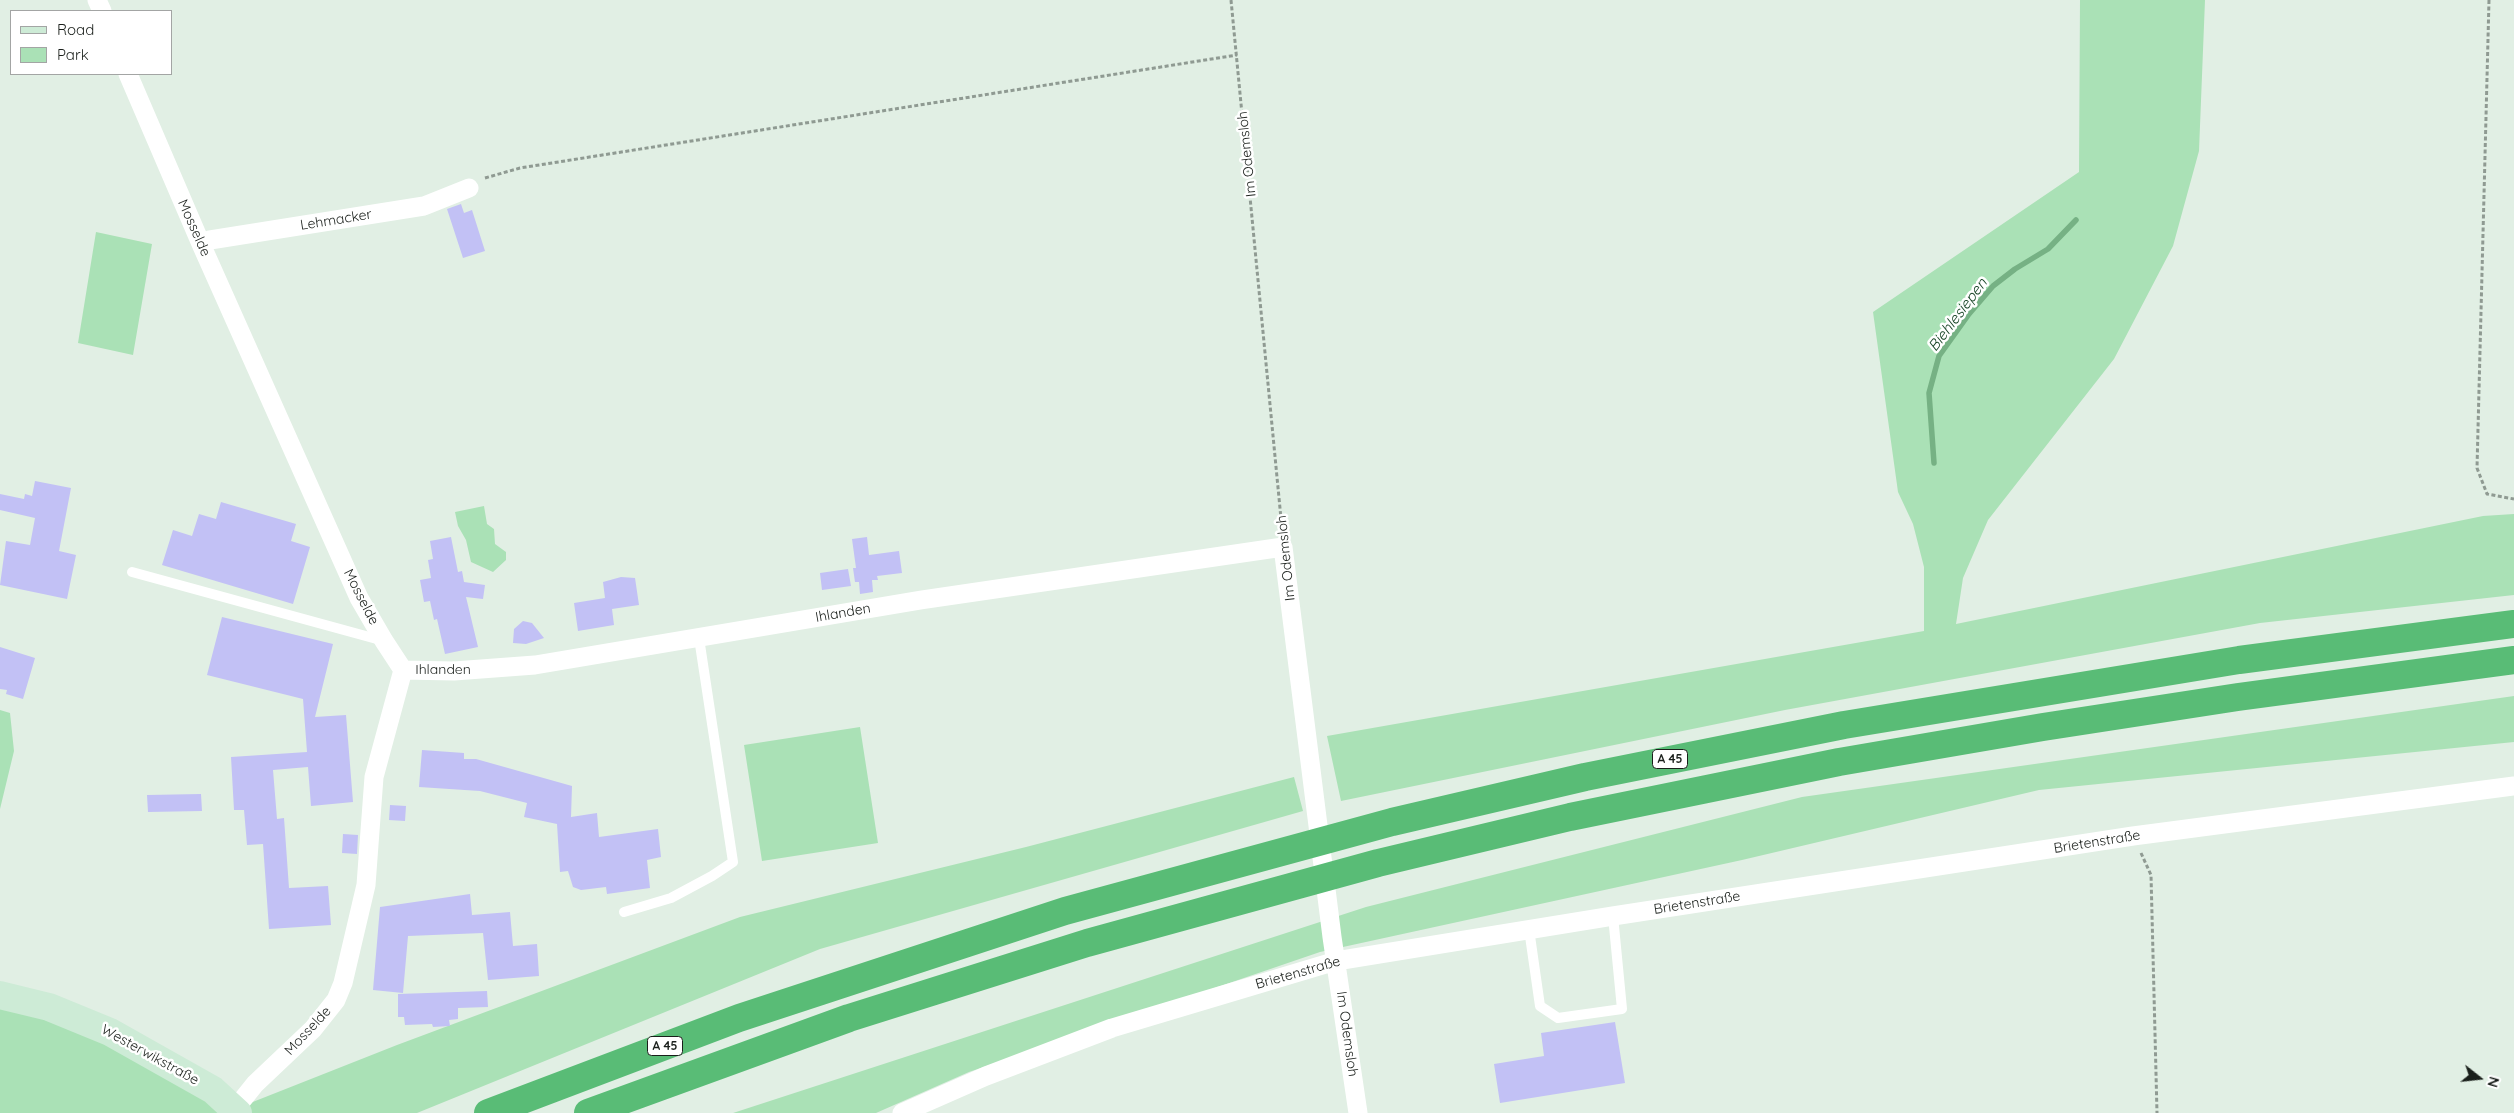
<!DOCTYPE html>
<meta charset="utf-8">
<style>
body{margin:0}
#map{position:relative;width:2514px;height:1113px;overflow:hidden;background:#e1efe4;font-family:Quicksand,sans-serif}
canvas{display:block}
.legend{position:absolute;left:10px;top:10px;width:162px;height:65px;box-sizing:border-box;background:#fff;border:1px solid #a3a5a4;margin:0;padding:6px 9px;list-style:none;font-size:15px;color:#1a1f1b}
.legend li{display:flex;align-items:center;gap:10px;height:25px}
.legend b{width:25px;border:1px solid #a3a5a4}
.north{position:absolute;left:2454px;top:1053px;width:50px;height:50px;-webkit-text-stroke:4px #fff;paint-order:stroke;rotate:106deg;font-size:14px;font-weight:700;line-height:20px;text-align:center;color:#1a1f1b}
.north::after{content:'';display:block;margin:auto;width:18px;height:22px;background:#1a1f1b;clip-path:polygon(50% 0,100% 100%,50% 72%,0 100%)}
</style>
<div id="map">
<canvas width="2514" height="1113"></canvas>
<ul class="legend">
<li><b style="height:6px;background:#cdebd6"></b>Road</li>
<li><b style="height:14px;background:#aae1b6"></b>Park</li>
</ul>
<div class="north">N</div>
</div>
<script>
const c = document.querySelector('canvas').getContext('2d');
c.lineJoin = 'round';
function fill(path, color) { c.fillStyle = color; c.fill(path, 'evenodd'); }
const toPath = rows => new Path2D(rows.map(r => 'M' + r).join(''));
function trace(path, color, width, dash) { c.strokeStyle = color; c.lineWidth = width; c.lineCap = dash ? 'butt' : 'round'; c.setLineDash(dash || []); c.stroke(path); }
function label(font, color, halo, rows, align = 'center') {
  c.font = font + ' Quicksand,sans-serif'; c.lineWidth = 5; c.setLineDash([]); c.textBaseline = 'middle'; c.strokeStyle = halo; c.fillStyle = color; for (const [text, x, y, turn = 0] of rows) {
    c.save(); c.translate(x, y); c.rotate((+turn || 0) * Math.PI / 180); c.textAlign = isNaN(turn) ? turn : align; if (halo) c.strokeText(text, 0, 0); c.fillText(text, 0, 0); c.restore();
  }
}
const green = toPath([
 [2080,0,2205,0,2199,151,2173,246,2114,359,1988,520,1963,578,1956,624,2483,516,2514,514,2514,595,2260,623,1785,710,1341,801,1327,736,1924,631,1924,567,1913,524,1898,492,1873,312,2079,172],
 [96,232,152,244,133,355,78,343],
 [484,506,487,524,494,529,495,544,506,552,506,560,493,572,471,562,466,540,458,526,455,512],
 [2514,696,2514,742,2039,790,1742,860,1320,952,969,1072,876,1113,733,1113,1366,907,1802,797],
 [0,710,10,713,14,751,0,809],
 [860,727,878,843,762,861,744,745],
 [1294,777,1303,811,820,949,417,1113,0,1113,0,995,49,1007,235,1109,397,1045,740,917,1026,847]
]);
const stream = toPath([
 [1934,463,1929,393,1939,356,1969,314,1993,286,2015,269,2048,249,2076,220]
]);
const building = toPath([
 [461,204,464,213,472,210,485,251,463,258,447,209],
 [35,481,71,488,59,551,76,555,67,599,0,585,6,541,30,545,35,518,0,510,0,494,24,499,25,494,32,496],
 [221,502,296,524,291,541,310,547,293,604,162,565,173,530,192,536,199,514,216,519],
 [451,537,458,572,462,571,464,582,485,585,483,599,466,597,478,647,445,654,437,619,434,620,430,601,424,602,420,580,431,578,428,560,433,559,430,541],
 [867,537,869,555,899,551,902,573,877,576,878,580,872,580,873,592,860,594,859,582,855,582,853,568,856,568,852,539],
 [848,569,851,586,822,590,820,573],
 [621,577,635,578,639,605,612,609,614,625,578,631,574,603,605,598,603,582],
 [222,617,333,644,315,717,346,715,353,802,311,806,308,767,273,770,277,819,284,818,289,888,328,886,331,925,269,929,263,844,247,845,244,810,234,810,231,757,307,752,303,699,207,675],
 [523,621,532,623,544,638,526,644,513,643,514,629],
 [0,647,35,658,23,699,6,694,7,690,0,689],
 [422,750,464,753,464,759,476,759,572,786,571,817,597,813,599,837,658,829,661,857,647,860,650,888,607,894,606,887,581,890,573,887,568,871,560,872,557,824,524,817,527,803,480,791,419,787],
 [201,794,202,811,148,812,147,795],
 [390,805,406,806,405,821,389,820],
 [343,834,358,835,357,854,342,853],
 [470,894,472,915,510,912,513,946,537,944,539,976,488,980,483,933,408,936,403,993,373,990,380,907],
 [487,991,488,1007,458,1008,458,1019,449,1020,450,1026,433,1027,432,1024,405,1025,404,1017,398,1017,398,994],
 [1615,1022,1625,1083,1500,1103,1494,1064,1544,1056,1541,1033]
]);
const path = toPath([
 [1231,0,1282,529],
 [2489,0,2477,468,2487,494,2514,499],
 [485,178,520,168,1237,55],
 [2141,853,2151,875,2157,1113]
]);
const lane = toPath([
 [132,572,384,641],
 [624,912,671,898,712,876,733,862,699,638],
 [1529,929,1540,1006,1558,1018,1622,1009,1613,916]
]);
const street = toPath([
 [97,0,102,11],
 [128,74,201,244,359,598,384,641,403,670],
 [201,244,210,240,424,206,469,188],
 [403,670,454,671,535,665,921,600,1283,547,1332,937,1358,1113],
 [235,1109,255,1084,313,1029,336,1000,343,983,366,885,374,777,403,670],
 [902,1113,986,1076,1112,1028,1336,961,1613,916,2133,836,2514,786]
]);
const secondary = toPath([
 [0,995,49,1007,110,1032,213,1090,238,1113]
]);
const highway = toPath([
 [488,1113,739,1018,1065,911,1392,822,1585,777,1844,725,2239,660,2514,624],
 [588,1113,849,1018,1087,943,1378,863,1570,817,1839,762,2043,727,2238,697,2514,660]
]);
const shields = [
 [1670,759,35],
 [665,1046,35]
];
const shieldNames = [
 ["A 45",1670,759],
 ["A 45",665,1046]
];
const streetNames = [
 ["Im Odemsloh",1247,154,-96],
 ["Lehmacker",336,220,-9],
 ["Mosselde",194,228,66],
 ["Im Odemsloh",1286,558,-96],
 ["Mosselde",361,597,63],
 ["Ihlanden",843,613,-10],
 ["Ihlanden",443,670],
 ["Brietenstraße",2097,842,-9],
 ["Brietenstraße",1697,903,-9],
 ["Brietenstraße",1298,973,-16],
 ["Mosselde",308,1031,-47],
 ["Im Odemsloh",1347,1034,82],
 ["Westerwikstraße",150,1055,29]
];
const waterNames = [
 ["Biehlesiepen",1958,315,-53]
];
fill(green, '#aae1b6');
trace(stream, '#76b184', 5.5);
fill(building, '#c2c1f5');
trace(path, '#8f9a92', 3, [4, 2.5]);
trace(lane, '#fff', 10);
trace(street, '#fff', 19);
trace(secondary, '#cdebd6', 28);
trace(highway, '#59bc76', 28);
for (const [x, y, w] of shields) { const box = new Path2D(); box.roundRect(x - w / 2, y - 9.5, w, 19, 4); c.fillStyle = '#fff'; c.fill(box); trace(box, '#1a1f1b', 1); }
label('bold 12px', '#1a1f1b', null, shieldNames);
label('14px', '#1a1f1b', '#fff', streetNames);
label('italic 15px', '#164324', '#fff', waterNames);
</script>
